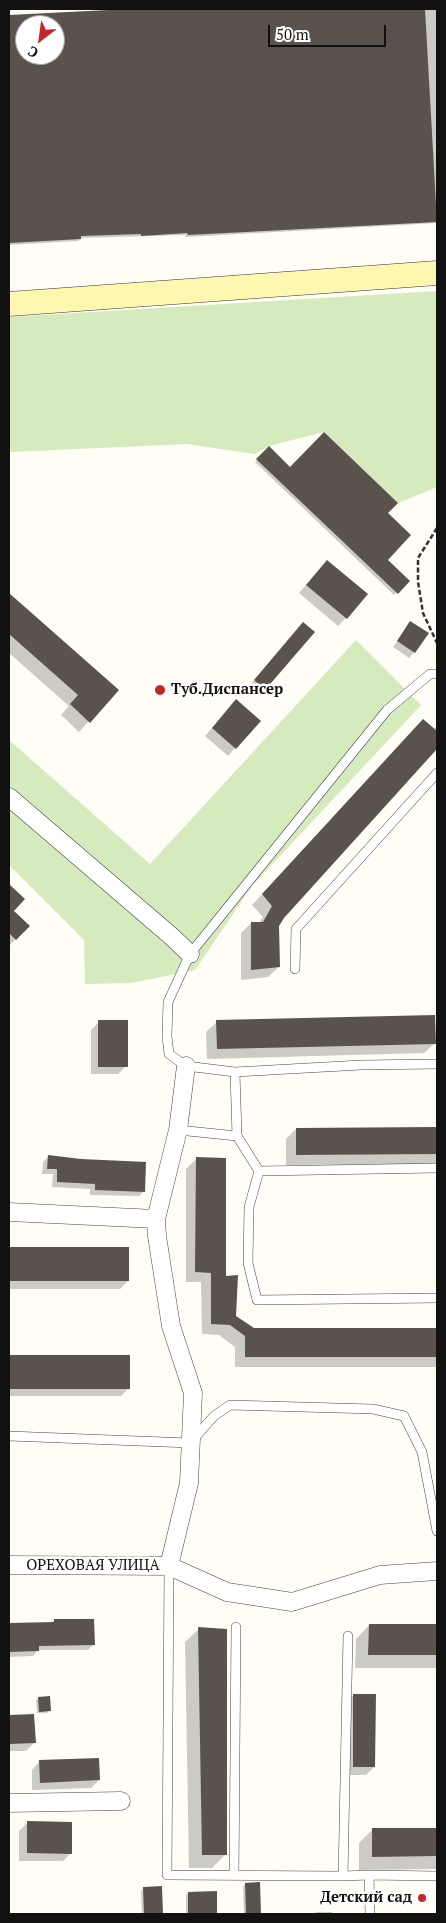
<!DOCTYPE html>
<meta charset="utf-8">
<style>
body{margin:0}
#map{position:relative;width:446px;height:1923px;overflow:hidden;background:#fffdf5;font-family:"PT Serif",serif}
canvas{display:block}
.frame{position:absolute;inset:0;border:10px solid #111;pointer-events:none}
.north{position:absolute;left:15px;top:15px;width:50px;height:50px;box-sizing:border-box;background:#fff;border:1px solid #a0a0a0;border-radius:50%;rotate:210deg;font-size:14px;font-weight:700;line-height:20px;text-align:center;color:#111}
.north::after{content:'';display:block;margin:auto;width:18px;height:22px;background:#c4262e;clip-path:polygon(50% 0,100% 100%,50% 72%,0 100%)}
.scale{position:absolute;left:268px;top:25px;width:118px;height:22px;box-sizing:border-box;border:2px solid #111;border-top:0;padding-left:6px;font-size:15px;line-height:18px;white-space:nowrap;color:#111;-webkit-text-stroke:4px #fff;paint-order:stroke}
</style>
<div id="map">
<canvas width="446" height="1923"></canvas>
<div class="frame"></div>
<div class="north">С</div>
<div class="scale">50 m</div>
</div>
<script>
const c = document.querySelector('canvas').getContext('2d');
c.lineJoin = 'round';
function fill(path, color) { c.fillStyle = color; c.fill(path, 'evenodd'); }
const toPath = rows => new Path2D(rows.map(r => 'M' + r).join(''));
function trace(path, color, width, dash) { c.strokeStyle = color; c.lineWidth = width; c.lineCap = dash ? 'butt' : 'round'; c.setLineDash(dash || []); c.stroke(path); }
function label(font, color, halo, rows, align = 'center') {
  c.font = font + ' "PT Serif",serif'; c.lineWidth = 5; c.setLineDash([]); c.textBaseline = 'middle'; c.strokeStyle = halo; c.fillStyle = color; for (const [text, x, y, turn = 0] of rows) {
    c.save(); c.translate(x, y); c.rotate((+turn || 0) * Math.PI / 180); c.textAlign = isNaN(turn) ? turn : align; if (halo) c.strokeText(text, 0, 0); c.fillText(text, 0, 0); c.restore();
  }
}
const green = toPath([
 [437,291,437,487,398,503,324,432,269,446,255,454,187,444,9,452,9,317],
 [356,640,421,705,252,886,195,970,131,983,85,984,84,940,9,865,9,740,150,864]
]);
const shadow = toPath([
 [152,9,437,9,437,223,186,237,185,235,81,238,78,241,9,245,9,16],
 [25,25,55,25,55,55,25,55],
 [269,448,290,469,386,513,386,560,408,581,394,595,255,462],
 [319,570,346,618,338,626,299,593],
 [9,595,117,690,79,732,61,715,69,706,9,653],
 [411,623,414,652,409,658,393,647],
 [299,628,264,689,260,694,250,685],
 [229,709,235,748,228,756,205,736],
 [437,726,437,748,283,918,278,926,279,967,268,977,241,980,241,933,251,923,259,923,263,917,252,905,413,731,433,729],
 [9,886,23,899,13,911,28,926,10,945,9,943],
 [99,1022,126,1066,118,1074,91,1074,91,1030],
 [217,1022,435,1043,424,1053,207,1059,206,1032],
 [437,1128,437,1164,286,1165,286,1139,296,1129],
 [48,1157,144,1191,139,1196,90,1195,90,1189,52,1187,53,1174,42,1174,43,1162],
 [196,1159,235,1316,253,1329,437,1329,437,1367,235,1367,235,1347,219,1335,202,1334,201,1282,186,1282,186,1169],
 [9,1249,127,1249,128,1281,120,1289,9,1289],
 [9,1356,129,1356,129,1388,121,1396,9,1396],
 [54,1620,94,1644,88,1650,38,1650,33,1656,9,1657,9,1625,51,1623],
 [369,1625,437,1626,437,1668,355,1668,356,1639],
 [199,1629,226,1854,212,1868,189,1868,185,1642],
 [354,1695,374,1767,366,1775,345,1775,346,1703],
 [39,1698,49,1710,47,1713,37,1713,36,1700],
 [33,1715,34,1743,26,1751,9,1751,9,1716],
 [39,1762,99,1780,91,1788,32,1790,32,1770],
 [27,1823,71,1853,63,1861,19,1861,19,1831],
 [373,1829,437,1829,437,1869,359,1870,359,1843],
 [245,1884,258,1884,260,1914,244,1914,243,1887],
 [144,1888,161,1888,162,1914,142,1914,141,1891],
 [215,1892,216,1914,186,1914,186,1895,188,1893],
 [316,1912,332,1912,332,1914,314,1914]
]);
const building = toPath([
 [128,9,425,9,437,222,188,235,187,233,141,236,141,234,81,236,81,239,9,243,9,15],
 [25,25,55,25,55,55,25,55],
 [324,432,398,503,388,513,411,535,388,560,410,581,398,594,256,459,269,446,290,467],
 [327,560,368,594,347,619,306,585],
 [9,593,119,690,90,723,70,704,78,695,9,634],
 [410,621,429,633,415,653,397,641],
 [303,622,315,632,265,690,254,680],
 [236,699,261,721,236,749,212,728],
 [423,719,437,731,437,749,284,918,279,926,280,967,251,970,251,922,263,922,272,906,262,894],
 [9,884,25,899,14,911,30,926,16,940,9,933],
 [435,1015,436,1044,217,1049,216,1020],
 [98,1020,128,1020,128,1067,98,1067],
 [437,1127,437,1154,296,1155,296,1128],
 [48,1155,81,1159,146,1162,145,1192,95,1190,95,1184,57,1182,57,1169,47,1169],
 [196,1157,226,1158,226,1276,238,1275,236,1316,254,1328,437,1328,437,1357,245,1357,245,1336,230,1325,211,1324,211,1273,195,1272],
 [9,1247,129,1247,129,1281,9,1281],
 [9,1355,130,1355,130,1389,9,1389],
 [54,1619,94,1619,95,1645,39,1646,39,1651,9,1652,9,1623,54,1622],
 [369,1624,437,1624,437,1655,368,1655],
 [198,1627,227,1629,227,1855,202,1855],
 [353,1694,376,1694,375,1767,353,1767],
 [50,1696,51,1711,39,1712,38,1697],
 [34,1714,36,1743,9,1744,9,1715],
 [99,1758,100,1780,40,1783,39,1760],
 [27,1821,72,1822,72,1854,27,1853],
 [372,1828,437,1828,437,1856,372,1857],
 [260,1882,261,1914,246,1914,245,1883],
 [162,1886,163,1914,144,1914,143,1887],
 [217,1891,217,1914,188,1914,188,1892]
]);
const path = toPath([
 [437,528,418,558,418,582,423,613,437,643]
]);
const lane = toPath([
 [437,674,430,674,387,710,190,954,168,1002,167,1036,169,1054,186,1066,235,1072,361,1065,437,1064],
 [295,969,296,929,437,773],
 [235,1072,237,1136,259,1171],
 [178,1130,237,1136],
 [437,1168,259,1171,249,1207,248,1263,257,1300,437,1298],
 [9,1436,190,1443,214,1416,230,1405,373,1409,404,1416,422,1452,437,1531],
 [169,1566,167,1875,343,1876],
 [348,1636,343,1876,369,1875,370,1914],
 [369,1875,437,1876],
 [234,1876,236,1627]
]);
const street = toPath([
 [9,797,171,936,190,954],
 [9,1212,156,1219],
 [9,1565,169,1566,227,1592,292,1602,380,1575,437,1571],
 [169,1566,189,1483,193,1393,171,1326,157,1236,156,1219,178,1130,186,1066],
 [9,1803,121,1801]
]);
const secondary = toPath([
 [9,304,437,273]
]);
const markers = [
 [160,690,6,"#c4262e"],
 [422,1898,5,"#c4262e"]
];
const poiNames = [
 ["Туб.Диспансер",171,690],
 ["Детский сад",412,1898,"right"]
];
const streetNames = [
 ["ОРЕХОВАЯ УЛИЦА",93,1566]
];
fill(green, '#d5ebbd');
fill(shadow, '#0003');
fill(building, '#5a524d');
trace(lane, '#444', 10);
trace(street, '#444', 19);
trace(secondary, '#333', 25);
trace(path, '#333', 2.5, [5, 2.5]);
trace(lane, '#fff', 9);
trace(street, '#fff', 18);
trace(secondary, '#fff6b0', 24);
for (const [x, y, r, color] of markers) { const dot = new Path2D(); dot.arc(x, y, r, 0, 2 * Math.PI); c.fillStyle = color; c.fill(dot); trace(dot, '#fff', 2); }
label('bold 15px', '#111', '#fff', poiNames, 'left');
label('15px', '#111', '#fff', streetNames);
</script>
